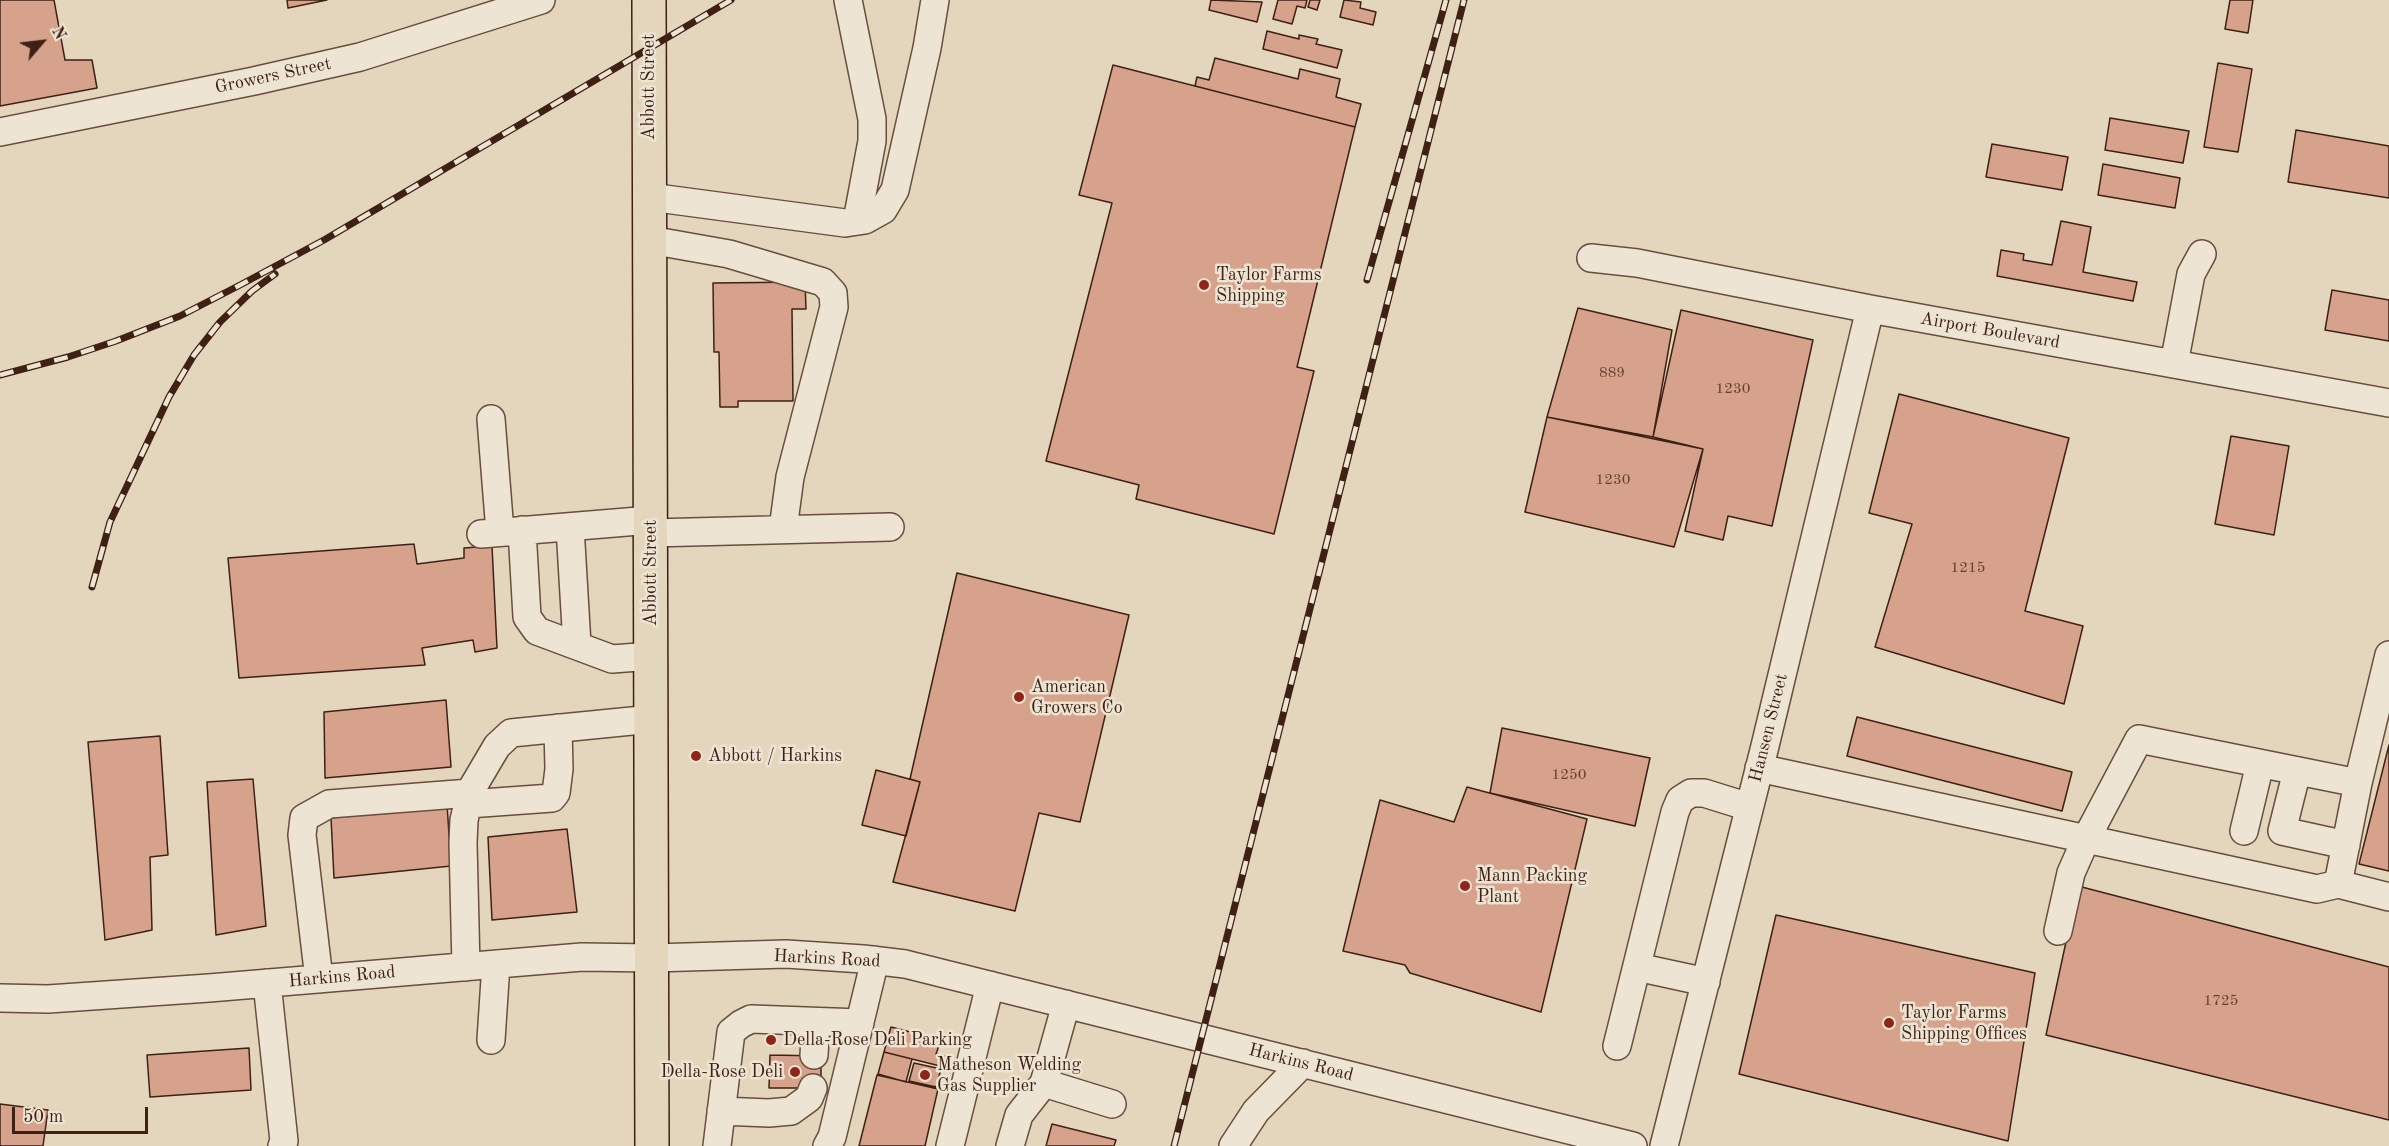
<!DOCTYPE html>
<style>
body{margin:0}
#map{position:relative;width:2389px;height:1146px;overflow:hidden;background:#e4d5bd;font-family:"Old Standard TT",serif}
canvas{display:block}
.north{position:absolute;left:12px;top:12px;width:60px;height:60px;-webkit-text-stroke:4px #ede4d4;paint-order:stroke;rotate:62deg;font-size:16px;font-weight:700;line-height:24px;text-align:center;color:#3f2114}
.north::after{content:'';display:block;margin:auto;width:21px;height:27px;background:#3f2114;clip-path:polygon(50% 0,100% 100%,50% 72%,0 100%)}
.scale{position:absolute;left:12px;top:1107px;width:136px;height:27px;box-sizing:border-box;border:3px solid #3f2114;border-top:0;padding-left:8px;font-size:18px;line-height:21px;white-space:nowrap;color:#3f2114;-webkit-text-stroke:4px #ede4d4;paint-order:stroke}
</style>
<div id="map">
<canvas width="2389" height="1146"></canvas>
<div class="north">N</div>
<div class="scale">50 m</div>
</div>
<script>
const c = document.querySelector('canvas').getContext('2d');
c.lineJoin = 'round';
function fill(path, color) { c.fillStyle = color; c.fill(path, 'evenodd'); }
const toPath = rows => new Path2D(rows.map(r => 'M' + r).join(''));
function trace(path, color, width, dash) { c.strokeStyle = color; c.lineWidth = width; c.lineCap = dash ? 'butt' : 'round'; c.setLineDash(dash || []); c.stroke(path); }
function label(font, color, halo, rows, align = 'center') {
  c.font = font + ' "Old Standard TT",serif'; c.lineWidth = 5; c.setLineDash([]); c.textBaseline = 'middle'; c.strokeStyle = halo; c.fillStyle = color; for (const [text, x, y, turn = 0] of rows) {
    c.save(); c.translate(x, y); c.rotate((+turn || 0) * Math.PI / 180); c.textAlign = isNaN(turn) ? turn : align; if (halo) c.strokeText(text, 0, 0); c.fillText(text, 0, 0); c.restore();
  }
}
const building = toPath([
 [0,0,54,0,65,60,92,60,97,88,0,106,0,0],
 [287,0,327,0,288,8,287,0],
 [1211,0,1262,2,1257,22,1209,10,1211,0],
 [1278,0,1307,0,1305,8,1297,6,1292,24,1273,19,1278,0],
 [1310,0,1320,0,1317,10,1308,7,1310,0],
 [1344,0,1361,2,1360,8,1376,12,1373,25,1340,17,1344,0],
 [2230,0,2253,0,2248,33,2225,29,2230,0],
 [1267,31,1299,39,1299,35,1318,39,1316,44,1342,50,1337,68,1263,49,1267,31],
 [1215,58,1298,79,1300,69,1340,79,1336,97,1361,104,1355,127,1195,86,1197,77,1209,80,1215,58],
 [2218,63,2252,69,2238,152,2204,147,2218,63],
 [1113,65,1355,127,1297,367,1314,371,1274,534,1136,499,1139,485,1046,461,1112,203,1079,195,1113,65],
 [2110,118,2189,131,2183,163,2105,150,2110,118],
 [2296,130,2389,146,2389,198,2288,182,2296,130],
 [1992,144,2068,157,2062,190,1986,177,1992,144],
 [2103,164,2180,178,2175,208,2098,195,2103,164],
 [2061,221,2091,227,2083,272,2137,282,2133,301,1997,276,2001,250,2024,254,2023,260,2052,265,2061,221],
 [805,282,806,309,792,309,793,401,738,401,738,407,720,407,719,352,714,352,713,283,805,282],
 [2332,290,2389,300,2389,341,2325,330,2332,290],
 [1578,308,1672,330,1653,437,1547,417,1578,308],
 [1681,310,1813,340,1772,526,1728,516,1723,540,1685,531,1703,449,1653,437,1681,310],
 [1899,394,2069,438,2025,611,2083,626,2064,704,1875,647,1912,524,1869,513,1899,394],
 [1547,417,1703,449,1674,547,1525,512,1547,417],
 [2231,436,2289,446,2274,535,2215,524,2231,436],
 [414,544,417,564,464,558,464,548,492,546,497,648,475,652,473,640,422,648,425,665,239,678,228,558,414,544],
 [957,573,1129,615,1080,822,1039,813,1015,911,893,882,920,782,910,779,957,573],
 [446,700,451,767,325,778,324,712,446,700],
 [1857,717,2072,772,2062,811,1847,756,1857,717],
 [1502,728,1650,758,1635,826,1490,793,1502,728],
 [160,736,168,855,150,857,152,930,105,940,88,742,160,736],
 [2389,745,2389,871,2359,864,2389,745],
 [876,770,920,782,906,836,862,825,876,770],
 [253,779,266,926,216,935,207,782,253,779],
 [1467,787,1587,819,1541,1012,1410,973,1405,965,1343,951,1380,800,1454,822,1467,787],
 [447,804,451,866,334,878,331,818,447,804],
 [567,829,577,912,492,920,488,837,567,829],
 [2078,886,2389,967,2389,1120,2046,1035,2078,886],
 [1776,915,2035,973,2008,1141,1739,1074,1776,915],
 [891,1027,941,1040,936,1054,951,1058,948,1068,884,1052,891,1027],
 [249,1048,251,1090,150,1097,147,1055,249,1048],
 [884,1052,912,1059,906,1082,878,1074,884,1052],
 [770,1055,821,1056,821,1088,769,1088,770,1055],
 [914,1063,941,1069,936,1087,909,1081,914,1063],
 [877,1075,938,1089,925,1146,859,1146,877,1075],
 [0,1104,48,1110,43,1146,0,1146,0,1104],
 [1052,1124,1116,1140,1114,1146,1046,1146,1052,1124]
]);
const minor = toPath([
 [848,0,872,119,872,141,857,221],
 [0,132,254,81,360,57,541,0],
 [650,197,845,223,865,220,883,210,895,190,927,48,935,0],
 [650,240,729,254,823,282,833,293,834,307,790,477,783,529],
 [1591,258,1637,263,1870,309,2389,403],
 [2174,364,2191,274,2202,254],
 [491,419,500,532],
 [570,527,577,645],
 [522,530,527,617,537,631,612,659,652,656],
 [651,533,890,527],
 [481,534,651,520],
 [2389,655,2358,783,2338,884,2389,897],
 [1759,768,2317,889,2338,884],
 [2297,771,2282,831,2346,845],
 [468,804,552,798,556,793,559,769,558,728],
 [2244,831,2260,764],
 [2058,931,2071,873,2086,839,2139,739,2358,783],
 [466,967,463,843,464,820,471,790,497,746,511,733,652,719],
 [1637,967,1706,982],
 [319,979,302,835,304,818,329,804,470,793],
 [267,983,284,1141,282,1146],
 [0,998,48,999,209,988,582,957,653,958,786,954,863,959,905,964,1633,1146],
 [1066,1004,1044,1083,1112,1104],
 [491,1040,496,964],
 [1617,1046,1675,812,1680,800,1691,793,1704,793,1749,807],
 [814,1055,816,1022],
 [721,1111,769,1113,791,1111,809,1098,813,1088],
 [717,1146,731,1032,741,1024,751,1019,860,1023],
 [827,1146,832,1137,875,960],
 [950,1146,990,985],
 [1010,1146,1019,1115,1044,1083],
 [1233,1146,1256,1111,1303,1063],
 [1664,1146,1765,746,1870,309]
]);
const major = toPath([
 [649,0,652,1146]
]);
const rail = toPath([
 [1367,280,1446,0],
 [0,375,68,357,116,341,180,316,242,284,324,240,731,0],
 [92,587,110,522,169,397,194,355,220,322,252,291,275,274],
 [1174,1146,1464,0]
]);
const markers = [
 [1204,285,6,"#8f2418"],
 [1019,697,6,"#8f2418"],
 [696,756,6,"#8f2418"],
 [1465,886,6,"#8f2418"],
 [1889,1023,6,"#8f2418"],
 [771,1040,6,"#8f2418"],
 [795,1072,6,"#8f2418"],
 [925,1075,6,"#8f2418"]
];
const numberNames = [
 ["889",1612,373],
 ["1230",1733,389],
 ["1230",1613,480],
 ["1215",1968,568],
 ["1250",1569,775],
 ["1725",2221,1001]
];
const streetNames = [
 ["Growers Street",273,76,-12],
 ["Abbott Street",649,87,-90],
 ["Airport Boulevard",1990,331,10],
 ["Abbott Street",651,573,-90],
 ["Hansen Street",1769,728,-76],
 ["Harkins Road",827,959,3],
 ["Harkins Road",342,977,-5],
 ["Harkins Road",1301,1063,14]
];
const poiNames = [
 ["Taylor Farms",1216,275],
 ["Shipping",1216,296],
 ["American",1031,687],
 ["Growers Co",1031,708],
 ["Abbott / Harkins",708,756],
 ["Mann Packing",1477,876],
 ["Plant",1477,897],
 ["Taylor Farms",1901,1013],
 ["Shipping Offices",1901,1034],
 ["Della-Rose Deli Parking",783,1040],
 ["Matheson Welding",937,1065],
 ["Gas Supplier",937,1086],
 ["Della-Rose Deli",783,1072,"right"]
];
fill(building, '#d7a28b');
trace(building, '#3f2114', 1.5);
trace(minor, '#684e3e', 30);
trace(major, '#3f2114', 36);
trace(minor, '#ede4d4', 27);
trace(major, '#e4d5bd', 33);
trace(rail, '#3f2114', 7);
trace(rail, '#ede4d4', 4.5, [14]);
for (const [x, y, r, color] of markers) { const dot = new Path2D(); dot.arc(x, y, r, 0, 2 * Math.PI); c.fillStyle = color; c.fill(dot); trace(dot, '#ede4d4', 2); }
label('15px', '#654132', null, numberNames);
label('18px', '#3f2114', '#ede4d4', streetNames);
label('18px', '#3f2114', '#ede4d4', poiNames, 'left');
</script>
